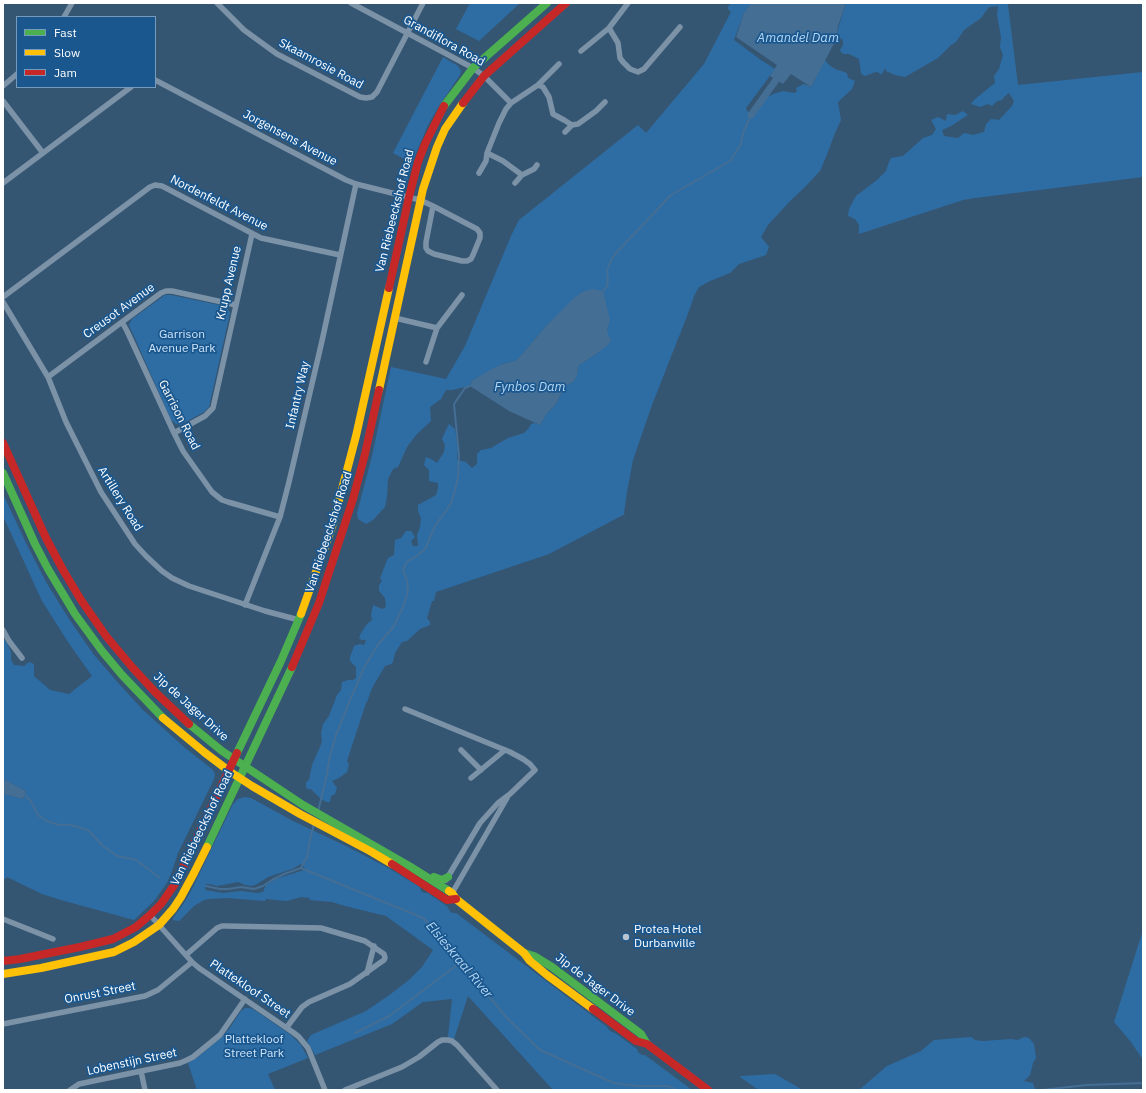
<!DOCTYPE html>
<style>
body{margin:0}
#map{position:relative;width:1146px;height:1093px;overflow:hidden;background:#355673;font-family:"IBM Plex Sans",sans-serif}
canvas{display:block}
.frame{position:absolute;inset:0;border:4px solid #fff;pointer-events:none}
.legend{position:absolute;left:16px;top:16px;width:140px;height:72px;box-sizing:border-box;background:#1a578e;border:1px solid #769abb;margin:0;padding:5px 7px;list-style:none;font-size:12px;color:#fff}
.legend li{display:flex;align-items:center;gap:8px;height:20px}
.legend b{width:20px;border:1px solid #769abb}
</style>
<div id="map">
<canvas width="1146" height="1093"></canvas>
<div class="frame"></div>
<ul class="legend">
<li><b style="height:5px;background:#4caf50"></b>Fast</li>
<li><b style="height:5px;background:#ffc107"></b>Slow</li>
<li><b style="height:5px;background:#c62828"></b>Jam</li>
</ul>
</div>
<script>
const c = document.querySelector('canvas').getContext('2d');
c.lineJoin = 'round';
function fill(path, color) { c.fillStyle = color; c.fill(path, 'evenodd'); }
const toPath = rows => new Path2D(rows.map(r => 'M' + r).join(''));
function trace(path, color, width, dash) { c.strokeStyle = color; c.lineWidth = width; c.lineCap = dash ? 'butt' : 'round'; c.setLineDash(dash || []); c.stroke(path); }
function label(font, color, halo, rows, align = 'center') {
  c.font = font + ' "IBM Plex Sans",sans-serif'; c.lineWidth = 3.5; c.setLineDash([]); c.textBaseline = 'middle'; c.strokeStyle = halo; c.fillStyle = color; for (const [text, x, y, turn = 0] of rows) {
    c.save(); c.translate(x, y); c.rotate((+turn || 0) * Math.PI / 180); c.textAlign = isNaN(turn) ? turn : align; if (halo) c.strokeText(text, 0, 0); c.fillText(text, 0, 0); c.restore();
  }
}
const green = toPath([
 [470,3,520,3,479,41,456,29],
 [731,3,751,3,744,13,734,40,761,60,775,69,746,108,747,111,751,113,752,112,755,112,757,110,766,98,773,94,783,91,795,93,797,91,796,88,804,84,811,87,825,60,829,65,835,69,847,73,848,78,855,81,852,89,838,102,841,120,835,133,826,157,820,171,804,188,790,201,768,225,761,237,769,247,766,255,739,264,730,273,710,281,699,287,694,296,689,311,652,405,633,460,627,492,624,513,625,514,549,554,436,592,434,601,432,601,427,618,430,622,430,625,420,629,407,641,402,642,395,653,393,662,391,664,385,666,372,688,367,702,366,703,347,761,349,764,347,772,339,778,332,781,337,788,335,794,331,796,330,802,326,802,320,798,311,789,307,789,306,786,306,782,309,780,312,765,320,747,322,741,321,733,323,724,329,716,337,695,341,690,342,682,348,680,353,680,356,678,356,667,350,661,350,657,354,646,360,644,364,645,366,640,362,640,359,638,361,633,367,624,372,620,371,615,373,605,382,609,386,607,385,598,379,591,379,585,382,581,380,578,388,558,394,555,395,540,401,538,406,531,411,531,415,537,411,541,413,546,418,546,417,535,420,527,421,518,418,511,418,505,436,495,438,488,438,483,429,481,429,470,424,465,426,457,431,459,437,463,444,452,445,445,442,439,446,430,449,424,455,429,458,449,457,460,466,462,472,468,477,464,477,454,481,450,491,448,508,438,524,433,529,428,531,424,535,423,540,425,547,413,556,404,565,386,573,382,577,376,578,366,599,352,607,330,610,320,582,292,547,325,517,360,500,365,472,381,470,386,452,390,446,390,441,399,430,407,431,421,416,435,407,447,398,467,393,469,388,479,387,496,385,507,373,520,366,524,358,519,357,513,372,456,391,367,446,379,465,346,511,236,519,220,638,125,646,133,704,64,731,12,727,8],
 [846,3,1010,3,1008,5,1018,85,1143,72,1143,177,975,198,963,200,859,234,859,225,855,219,848,216,849,209,856,196,877,180,886,171,889,162,891,158,903,156,923,138,932,135,936,129,931,120,938,117,946,121,947,114,955,115,963,111,968,115,951,126,942,130,944,136,958,138,964,133,973,135,984,132,986,124,991,119,999,120,1012,106,1014,101,1009,93,1004,97,1002,100,997,101,992,106,988,104,980,107,971,104,975,99,995,83,994,76,999,69,1003,55,1000,47,1001,37,997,15,998,6,989,7,981,18,964,30,956,42,951,45,938,58,905,77,895,75,886,71,885,68,882,74,880,74,878,72,876,72,865,76,863,75,861,73,859,59,849,54,843,54,841,52,840,50,843,45,843,40,838,37,837,32],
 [443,57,458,66,461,71,460,75,439,106,428,125,416,153,406,184,401,190,408,161,393,153],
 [165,295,171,295,224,306,228,309,230,313,209,407,204,412,180,425,176,424,171,420,129,325,132,319],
 [3,494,26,543,46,582,69,619,94,655,120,685,143,710,184,747,213,770,215,774,214,779,178,853,172,871,167,883,154,901,134,920,61,900,42,894,7,877,6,879,3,878,3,794,23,799,26,791,3,779,3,637,9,647,11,652,11,660,14,665,24,666,29,662,34,664,34,676,50,690,69,694,92,676,68,642,42,601,3,516],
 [245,797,251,798,293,821,348,847,390,869,420,887,421,891,424,893,428,893,448,907,449,910,452,913,456,913,607,1027,609,1030,612,1032,615,1033,637,1049,638,1052,642,1055,645,1055,692,1090,553,1090,468,996,454,1039,448,1037,452,999,423,1002,392,1024,315,1055,307,1041,311,1035,366,1011,388,996,409,980,422,967,433,950,386,916,345,906,332,902,309,900,310,898,301,897,287,901,266,899,265,901,227,898,210,899,204,900,194,906,179,921,173,920,173,918,184,903,192,889,233,804,238,799],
 [301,864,305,868,304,870,282,877,274,880,266,885,263,892,257,893,241,891,223,893,205,890,206,884,209,884,217,886,238,882,245,885,252,886,257,884,268,877,292,869],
 [1143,930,1142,991,1143,1060,1131,1042,1114,1022],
 [245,1008,249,1008,253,1009,291,1035,301,1045,308,1058,268,1074,275,1090,197,1090,188,1063,198,1057,222,1037,229,1029,241,1011],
 [971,1037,975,1040,983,1041,1011,1039,1018,1040,1024,1037,1029,1038,1034,1044,1036,1058,1033,1063,1030,1075,1024,1081,1033,1083,1035,1090,859,1090,887,1066,921,1051,934,1040],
 [775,1074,803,1090,759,1090,740,1077,741,1076]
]);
const water = toPath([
 [751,3,846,3,838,26,837,32,838,36,811,87,791,74,783,84,770,76,777,65,736,37,744,13],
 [592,289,603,291,610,320,607,330,611,342,599,352,578,366,577,376,573,382,565,386,556,404,547,413,540,425,509,411,470,386,472,381,488,371,500,365,517,360,547,325,572,300,582,292],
 [3,779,26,791,23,799,3,794]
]);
const stream = toPath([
 [603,291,607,286,608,279,607,271,611,260,616,253,671,195,730,161,741,144,743,133,751,115],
 [25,795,30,800,39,816,47,821,59,825,71,825,88,830,103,846,117,856,136,860,160,878],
 [318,812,327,774,329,760,336,735,351,698,364,668,377,646,394,626,402,609,408,592,407,580,403,571,405,565,408,561,417,556,425,549,435,526,446,511,451,503,455,490,458,477,459,455,454,404,465,388,470,386],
 [301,868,307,857,310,840,314,824],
 [206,886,220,889,228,889,241,887,254,889,263,886,272,880,284,874,301,868,423,918,435,930,506,1017,540,1050,614,1083,637,1086,669,1086,675,1090],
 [355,1033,389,1016,461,962],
 [1042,1090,1087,1085,1143,1083]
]);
const canal = toPath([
 [751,115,776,80]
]);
const street = toPath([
 [217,3,244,30,277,54,360,97,366,98,372,97,377,92,423,3],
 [351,3,473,68,484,76,511,103,506,109,499,123,487,153,486,161,479,173],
 [64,17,72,3],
 [609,28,618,43,620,58,623,62,630,69,638,72,644,69,680,27],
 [581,51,609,28,628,3],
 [155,80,346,180,356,184,420,200,433,206,477,229,480,233,480,238,473,255,471,259,467,261,462,261,434,254,428,251,426,248,426,242,433,206],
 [538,85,543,87,549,97,553,114,564,120,572,125],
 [3,86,17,74],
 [3,101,43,153],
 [511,103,538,85,559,64],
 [565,132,572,125,578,124,596,111,605,102],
 [487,153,503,161,522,175],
 [3,183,131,87],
 [515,183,522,175,534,169,537,165],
 [3,297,150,187,155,185,162,186,261,238,340,255],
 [3,302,48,377,66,422,101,492,135,544,146,556,162,571,172,578,189,586,265,611,299,620],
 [395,318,437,328,426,362],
 [122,322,127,331,174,433,183,451,212,492,222,500,228,502,280,517],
 [437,328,462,295],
 [48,377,161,293,166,291,172,291,236,305],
 [174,433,205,416,213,408,252,234],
 [245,605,280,517,289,482,322,341,356,184],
 [3,630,9,641,22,658],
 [405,709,510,752,523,759,530,764,535,770,510,794,498,803,480,823,446,880],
 [461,750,481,770],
 [471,778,505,750],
 [451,895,507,798],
 [150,915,192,962,199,968,294,1033,299,1037,308,1048,325,1090],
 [3,919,53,939],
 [186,955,217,928,222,926,225,926,321,928,365,941,384,954,385,958,384,960,350,984,309,1002,302,1007,287,1027],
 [367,973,374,946],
 [3,1024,145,996,158,990,192,962],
 [141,1071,145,1090],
 [70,1090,79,1084,180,1063,187,1060,193,1057,220,1035,245,999],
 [345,1090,402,1067,419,1057,438,1042,442,1040,448,1040,452,1041,457,1045,497,1090]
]);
const fast = toPath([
 [444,106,473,68,547,3],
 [3,473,35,544,48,569,75,614,102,651,122,675,163,718],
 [189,724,222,751,303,805,409,866,449,891],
 [237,753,281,661,301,614],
 [207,847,292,667],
 [434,877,442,880,448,877],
 [524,953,534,956,552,967,641,1034,647,1044]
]);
const slow = toPath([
 [379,390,423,189,437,147,445,129,463,103],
 [301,614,332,527,356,436,389,288],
 [163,718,204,752,229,771,252,786,300,814,370,851,392,864],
 [449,891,452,893,456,899,524,953,530,961,547,975,593,1009],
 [3,974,41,968,114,952,134,942,159,925,173,909,181,897,194,873,207,847]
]);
const jam = toPath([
 [463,103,484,76,566,3],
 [389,288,409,197,418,162,425,144,444,106],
 [3,443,46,538,63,570,81,600,106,636,132,667,155,692,189,724],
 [292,667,319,603,353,499,365,454,379,390],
 [392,864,447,900,456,899],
 [3,961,20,959,80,947,113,939,136,927,150,915,161,904,175,884,237,753],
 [593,1009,636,1041,647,1044,708,1090]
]);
const markers = [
 [626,937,4,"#b8c4ce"]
];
const streetNames = [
 ["Grandiflora Road",444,41,29],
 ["Skaamrosie Road",321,64,28],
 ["Jorgensens Avenue",290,138,28],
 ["Nordenfeldt Avenue",219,203,27],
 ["Van Riebeeckshof Road",395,211,-76],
 ["Krupp Avenue",229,283,-77],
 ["Creusot Avenue",119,311,-36],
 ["Infantry Way",298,395,-77],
 ["Garrison Road",179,415,63],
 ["Artillery Road",120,499,58],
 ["Van Riebeeckshof Road",329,532,-72],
 ["Jip de Jager Drive",191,707,42],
 ["Van Riebeeckshof Road",202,828,-64],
 ["Jip de Jager Drive",595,985,37],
 ["Plattekloof Street",250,989,34],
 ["Onrust Street",100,993,-11],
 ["Lobenstijn Street",132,1062,-12]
];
const parkNames = [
 ["Garrison",182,335],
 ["Avenue Park",182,349],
 ["Plattekloof",254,1040],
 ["Street Park",254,1054]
];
const poiNames = [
 ["Protea Hotel",634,930],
 ["Durbanville",634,944]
];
const waterNames = [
 ["Amandel Dam",798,38],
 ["Fynbos Dam",530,387],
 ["Elsieskraal River",459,960,50]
];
fill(green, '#2e6da4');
fill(water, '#446e94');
trace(stream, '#446e94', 2);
trace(canal, '#446e94', 7);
trace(street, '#7c92a7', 5.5);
trace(fast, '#4caf50', 8);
trace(slow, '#ffc107', 8);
trace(jam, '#c62828', 8);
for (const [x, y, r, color] of markers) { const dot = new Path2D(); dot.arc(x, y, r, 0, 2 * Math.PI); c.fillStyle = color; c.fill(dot); trace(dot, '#1a578e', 1.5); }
label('12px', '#fff', '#1a578e', streetNames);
label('12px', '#cde5fa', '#1a578e', parkNames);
label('12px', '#fff', '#1a578e', poiNames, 'left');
label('italic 13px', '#b3d7f5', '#1a578e', waterNames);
</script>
